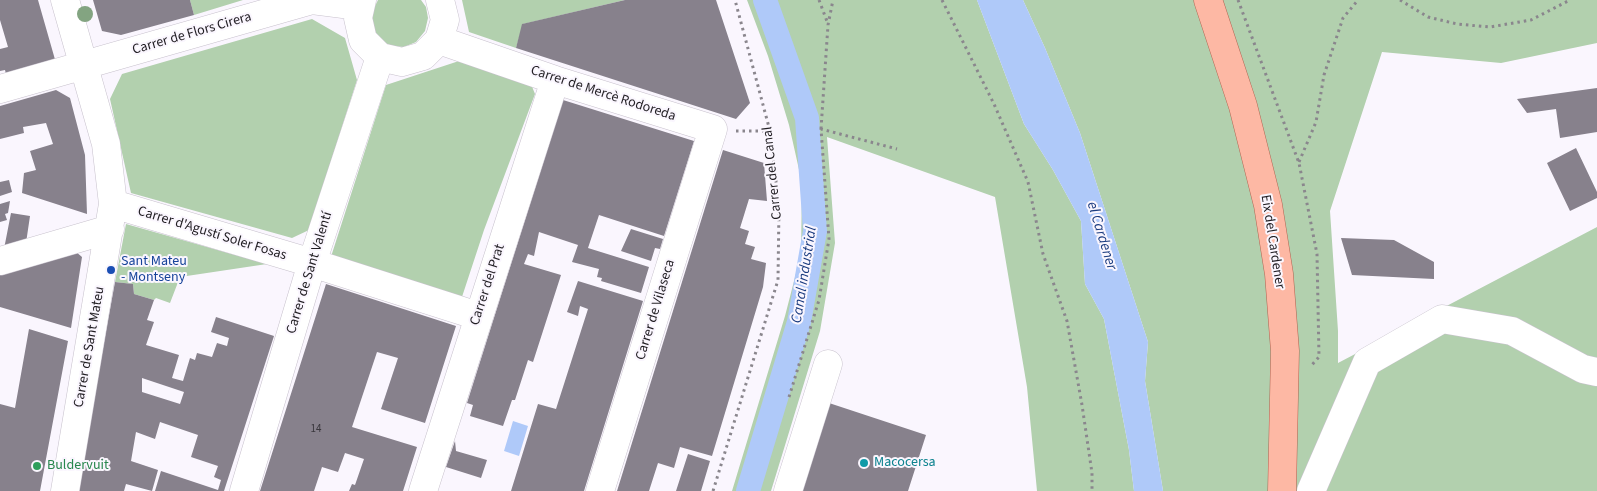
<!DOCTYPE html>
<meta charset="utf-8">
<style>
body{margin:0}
canvas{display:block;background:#faf6fe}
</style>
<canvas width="1597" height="491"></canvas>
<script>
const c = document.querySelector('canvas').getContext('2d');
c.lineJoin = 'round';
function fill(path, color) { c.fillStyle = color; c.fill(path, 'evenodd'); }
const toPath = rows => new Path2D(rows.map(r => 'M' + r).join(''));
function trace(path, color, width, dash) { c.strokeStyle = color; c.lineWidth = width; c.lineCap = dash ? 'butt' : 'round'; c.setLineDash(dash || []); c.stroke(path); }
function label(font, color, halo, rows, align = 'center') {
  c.font = font + ' "Source Sans 3",sans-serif'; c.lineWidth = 4; c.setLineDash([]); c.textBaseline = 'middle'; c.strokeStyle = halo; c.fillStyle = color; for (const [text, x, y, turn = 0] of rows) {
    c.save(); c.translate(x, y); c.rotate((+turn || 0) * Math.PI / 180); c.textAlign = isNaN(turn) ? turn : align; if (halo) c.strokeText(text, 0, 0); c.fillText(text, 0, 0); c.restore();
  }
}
const green = toPath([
 [190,0,243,0,194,15],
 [378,0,421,0,426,7,428,18,425,31,416,42,404,47,391,46,380,40,372,29,370,16],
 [462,0,625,0,523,24,516,48,469,32],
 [747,0,977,0,1024,124,1053,170,1081,221,1085,284,1104,319,1129,450,1134,491,1037,491,1027,387,995,197,827,137,835,243,820,331,771,491,732,491,785,316,801,254,802,183,789,125,768,56],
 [1023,0,1597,0,1597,43,1501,63,1382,52,1330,211,1338,331,1338,363,1597,227,1597,491,1163,491,1145,381,1148,342,1080,133,1045,48],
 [312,19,345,38,357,80,309,230,292,238,131,193,110,99,122,74],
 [462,60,531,84,535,94,484,230,459,306,329,263,386,85],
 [126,224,267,264,180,277,170,303,156,298,154,300,134,294,133,284,115,282]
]);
const water = toPath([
 [977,0,1023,0,1045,48,1080,133,1148,342,1145,381,1163,491,1134,491,1129,450,1104,319,1085,284,1081,221,1053,170,1024,124],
 [513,421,528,426,519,456,504,451]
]);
const canal = toPath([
 [748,491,799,322,815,231,807,118,765,0]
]);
const building = toPath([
 [0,0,38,0,56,63,6,74,5,70,0,71,0,49,8,47,0,20],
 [93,0,190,0,194,15,121,35,102,31],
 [625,0,716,0,750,103,736,119,516,48,522,24],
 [1597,88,1597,132,1560,138,1556,109,1527,113,1517,99],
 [56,90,70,98,85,155,87,214,22,193,24,173,36,170,30,151,53,144,46,123,23,127,24,133,0,139,0,106],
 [563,100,694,141,664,236,599,215,588,248,649,267,641,293,601,281,602,278,597,277,599,269,572,262,578,245,539,232,534,256,528,254,524,264,561,275,533,362,528,360,515,400,512,400,503,426,470,416,473,405,467,403],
 [1576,148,1597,192,1597,198,1570,211,1547,163],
 [723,150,764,163,767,201,749,199,740,228,749,231,745,244,755,247,751,259,766,263,763,287,712,456,680,447,674,468,658,463,649,491,617,491],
 [9,180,12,192,0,196,0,182],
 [10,201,8,213,5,214,7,220,0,222,0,204],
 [11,213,30,216,26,243,4,249],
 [631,229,663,239,660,249,655,248,651,261,621,251],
 [1341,238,1394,240,1434,262,1434,279,1352,275],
 [75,251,82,257,71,328,0,307,0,272],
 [578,281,643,301,584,491,511,491,538,404,556,409,588,309,580,306,578,316,567,312],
 [115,282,133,284,134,294,154,300,147,320,154,322,146,345,179,355,172,378,183,381,190,358,195,360,197,353,212,357,217,343,227,346,229,338,211,332,216,317,274,336,224,491,155,491,161,471,218,490,221,480,214,477,218,466,191,457,198,435,160,422,155,439,136,432,131,461,158,470,152,491,126,484,124,491,77,491],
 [142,378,184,392,180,404,142,392],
 [326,284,456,326,425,423,381,409,398,358,377,352,352,427,417,447,403,491,349,491,352,484,355,485,364,459,345,453,338,472,322,467,314,491,260,491],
 [29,329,68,341,40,491,0,491,0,404,15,408],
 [829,403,926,435,908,491,801,491],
 [455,441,456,451,487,460,481,478,446,467],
 [688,454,710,461,701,491,676,491]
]);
const path = toPath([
 [819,0,828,24],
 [942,0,994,104,1028,182,1043,254,1067,321,1082,405,1092,473,1092,491],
 [1238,0,1299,163,1317,254,1319,357,1310,367],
 [1400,0,1428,17,1457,24,1490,27,1531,20,1570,0],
 [821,129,828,25,833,0],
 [736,131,770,131],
 [1299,162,1316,122,1324,75,1343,18,1358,0],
 [789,397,819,300,829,239,821,129,897,149],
 [713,491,778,280,779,207,770,131,735,0]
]);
const minor = toPath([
 [65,0,106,144,113,204,65,491],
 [362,0,358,18,363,40,380,57,402,62,423,56,439,40,445,20,440,0],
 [439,40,555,80,713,129,600,491],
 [0,89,312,0,359,6],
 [113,204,312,263,478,316],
 [0,261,110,229],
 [244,491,312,263,380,57],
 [423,491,555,80],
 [788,491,828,364],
 [1311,491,1367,362,1442,319,1512,331,1583,369,1597,372]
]);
const major = toPath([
 [1208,0,1243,106,1268,205,1279,274,1285,351,1282,491]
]);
const trees = [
 [85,14]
];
const markers = [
 [111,270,5,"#1a4fb4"],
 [864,463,5,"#0f9aa8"],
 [37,466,5,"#2e9e5b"]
];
const numberNames = [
 ["14",316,430]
];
const streetNames = [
 ["Carrer de Flors Cirera",192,34,-16],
 ["Carrer de Mercè Rodoreda",603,94,18],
 ["Carrer del Canal",773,173,-96],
 ["Carrer d'Agustí Soler Fosas",212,234,17],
 ["Eix del Cardener",1272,242,81],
 ["Carrer de Sant Valentí",310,273,-73],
 ["Carrer del Prat",488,285,-72],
 ["Carrer de Vilaseca",656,310,-73],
 ["Carrer de Sant Mateu",90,347,-80]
];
const transitNames = [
 ["Sant Mateu",121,262],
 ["- Montseny",121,278]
];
const cultureNames = [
 ["Macocersa",874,463]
];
const leisureNames = [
 ["Buldervuit",47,466]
];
const waterNames = [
 ["el Cardener",1101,236,73],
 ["Canal industrial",805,275,-81]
];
fill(green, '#b2d0ae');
fill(water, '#afc9f9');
trace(canal, '#afc9f9', 24);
fill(building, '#87818c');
trace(minor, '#c8c2cd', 29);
trace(major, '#af6350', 29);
trace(path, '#8a868d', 3, [2.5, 4]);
trace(minor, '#fff', 28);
trace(major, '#fdb8a4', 28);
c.fillStyle = '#83a481';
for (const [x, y] of trees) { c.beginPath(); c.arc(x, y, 8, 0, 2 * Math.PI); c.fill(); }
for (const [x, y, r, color] of markers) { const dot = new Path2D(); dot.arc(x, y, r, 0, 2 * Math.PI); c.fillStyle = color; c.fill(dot); trace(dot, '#faf6fe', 2); }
label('11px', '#3a373d', null, numberNames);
label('14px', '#211e23', '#faf6fe', streetNames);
label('14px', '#164399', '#faf6fe', transitNames, 'left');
label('14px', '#0d838f', '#faf6fe', cultureNames, 'left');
label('14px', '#27864d', '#faf6fe', leisureNames, 'left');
label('italic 15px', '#1a3b7f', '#faf6fe', waterNames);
</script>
